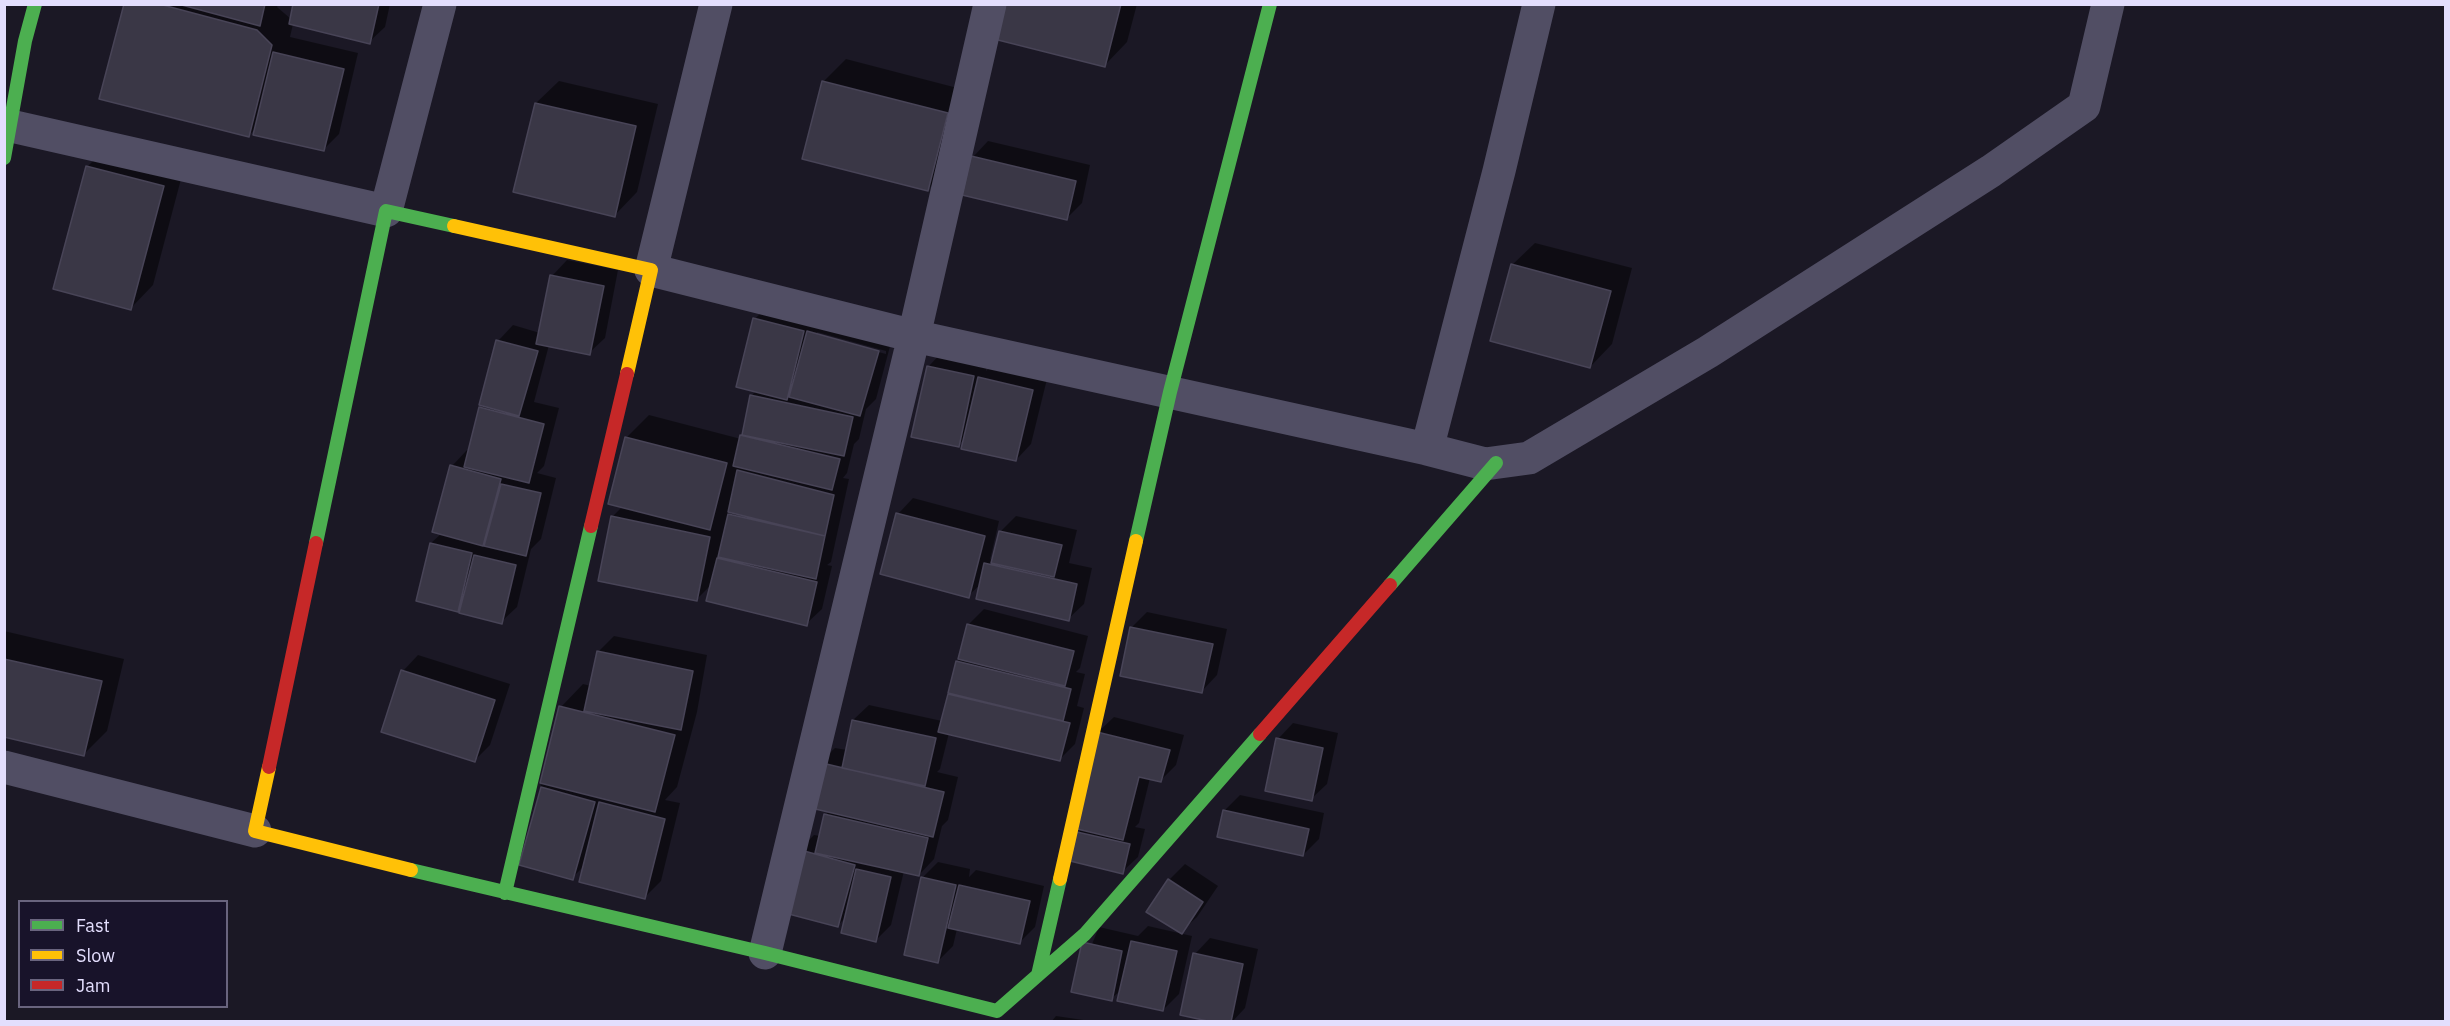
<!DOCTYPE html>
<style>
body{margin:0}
#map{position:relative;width:2450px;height:1026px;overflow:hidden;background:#1b1825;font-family:"IBM Plex Sans",sans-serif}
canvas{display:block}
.frame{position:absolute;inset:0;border:6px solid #e3defd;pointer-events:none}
.legend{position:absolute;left:18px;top:900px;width:210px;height:108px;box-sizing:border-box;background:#18132a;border:2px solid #69647e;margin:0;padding:8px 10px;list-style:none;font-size:18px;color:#e3defd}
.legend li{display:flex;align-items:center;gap:12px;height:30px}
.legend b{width:30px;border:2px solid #69647e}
</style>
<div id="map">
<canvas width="2450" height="1026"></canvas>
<div class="frame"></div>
<ul class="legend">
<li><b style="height:8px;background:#4caf50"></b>Fast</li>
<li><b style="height:8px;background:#ffc107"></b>Slow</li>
<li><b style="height:8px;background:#c62828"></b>Jam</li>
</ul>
</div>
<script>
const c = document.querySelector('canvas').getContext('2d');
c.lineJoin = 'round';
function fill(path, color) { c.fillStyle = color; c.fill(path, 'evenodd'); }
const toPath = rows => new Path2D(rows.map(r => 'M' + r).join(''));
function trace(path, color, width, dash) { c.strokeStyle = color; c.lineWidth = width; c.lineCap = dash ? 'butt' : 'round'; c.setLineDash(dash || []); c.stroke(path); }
const shadow = toPath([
 [126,4,279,4,277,7,291,19,295,4,390,4,385,27,369,42,293,24,290,37,358,53,339,134,324,149,257,127,248,136],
 [1005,4,1137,4,1127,42,1105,65],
 [846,59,969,91,950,167,927,190,823,82],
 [559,81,658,104,637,192,615,215,536,103],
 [988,141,1090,165,1082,203,1066,219,973,157],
 [110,144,185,164,153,285,131,308,87,167],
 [1535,243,1632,268,1612,344,1590,367,1512,265],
 [567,260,618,270,605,338,589,353,549,345,534,402,559,408,544,466,537,473,556,478,541,539,531,549,517,607,501,622,463,604,457,610,431,543,442,533,452,466,467,450,470,451,498,341,513,325,540,333,552,276],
 [770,303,893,335,876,399,866,409,859,439,854,444,847,473,843,478,849,479,831,562,827,565,832,566,822,609,806,624,712,584,696,600,612,517,623,506,626,438,649,415,741,439,751,396,757,390,755,319],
 [817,332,886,351,886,354,817,335],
 [943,351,988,361,986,371,995,362,1048,375,1031,444,1016,460,965,438,958,445,928,367],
 [913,498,999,521,990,560,994,555,1000,532,1016,516,1077,530,1069,563,1092,568,1084,604,1068,619,981,584,968,596,898,514],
 [984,609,1088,636,1080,668,1076,672,1085,674,1077,706,1084,708,1075,744,1059,760,949,733,940,769,937,772,958,777,948,820,942,826,934,859,919,875,904,871,891,925,876,940,847,916,838,925,799,850,814,835,820,836,826,815,829,811,819,763,835,748,847,750,853,720,869,705,942,721,968,625],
 [1147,612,1227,629,1217,675,1202,691,1131,628],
 [4,631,124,659,107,731,84,754,4,735],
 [614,636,707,655,697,712,677,787,665,800,680,803,661,881,645,897,584,866,572,878,521,864,561,707,583,684,591,686,598,652],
 [418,655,510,684,490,745,475,760,403,671],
 [1114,717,1184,735,1176,765,1161,780,1150,778,1139,823,1135,827,1145,829,1138,857,1122,872,1075,827,1098,732],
 [1293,723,1338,733,1327,784,1311,799,1278,739],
 [1240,795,1324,813,1319,839,1303,855,1225,810],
 [938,862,970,869,969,877,976,870,1044,886,1035,927,1019,943,957,929,953,946,938,961,922,878],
 [1185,864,1218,886,1197,917,1181,932,1169,880],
 [1148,926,1192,936,1179,994,1163,1010,1122,989,1111,999,1073,991,1099,927,1138,936],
 [1210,938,1258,949,1245,1008,1232,1022,1220,1022,1195,954],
 [1056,1016,1097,1022,1051,1022]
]);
const building = toPath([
 [124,4,159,4,257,30,272,45,249,137,99,99,124,4],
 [178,4,265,4,260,26,178,4],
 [293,4,379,4,370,44,289,24,293,4],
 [1003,4,1121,4,1105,67,994,39,1003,4],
 [273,52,344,69,324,151,253,135,273,52],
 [822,81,948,113,928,191,802,159,822,81],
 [535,103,636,126,615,217,513,192,535,103],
 [971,156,1076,181,1067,220,962,195,971,156],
 [86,166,164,186,131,310,53,289,86,166],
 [1511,264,1611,291,1590,368,1490,341,1511,264],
 [550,275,604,286,590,355,536,344,550,275],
 [753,318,804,331,787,400,736,387,753,318],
 [807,331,879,351,860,416,789,397,807,331],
 [496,340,538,351,519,416,479,405,496,340],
 [927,366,974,376,959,447,911,437,927,366],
 [978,377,1033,390,1016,461,961,449,978,377],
 [750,395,853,417,844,456,742,435,750,395],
 [479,407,544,424,529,483,464,467,479,407],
 [740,435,840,459,832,490,733,466,740,435],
 [625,437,727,463,710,530,608,504,625,437],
 [450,465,501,479,483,546,432,532,450,465],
 [737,470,834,495,825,536,728,512,737,470],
 [501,484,541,493,526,556,484,546,501,484],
 [896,513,985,536,969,598,880,574,896,513],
 [728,514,825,536,816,579,718,557,728,514],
 [611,516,710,537,697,601,598,581,611,516],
 [999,531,1062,545,1054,577,991,563,999,531],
 [430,543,472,553,458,612,416,601,430,543],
 [474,555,516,565,502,624,459,613,474,555],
 [717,558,817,582,807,626,706,601,717,558],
 [984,563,1077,584,1069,621,976,599,984,563],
 [967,624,1074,651,1065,686,958,659,967,624],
 [1130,627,1213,644,1202,693,1120,676,1130,627],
 [597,651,693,671,681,730,584,711,597,651],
 [4,659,102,681,84,756,4,737,4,659],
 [956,661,1071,689,1063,721,948,693,956,661],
 [401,670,495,700,475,762,381,732,401,670],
 [948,694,1070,723,1060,761,938,732,948,694],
 [559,706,675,735,655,812,540,783,559,706],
 [852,720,936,738,925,786,842,768,852,720],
 [1097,732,1170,750,1161,782,1139,777,1123,840,1073,828,1097,732],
 [1276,738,1323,748,1312,801,1265,791,1276,738],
 [818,762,944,792,933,837,807,807,818,762],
 [541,787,595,802,573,880,519,865,541,787],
 [599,802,665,819,645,899,579,882,599,802],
 [1223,810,1309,829,1303,856,1217,837,1223,810],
 [824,814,928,838,919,876,815,853,824,814],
 [1077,832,1130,844,1123,874,1070,861,1077,832],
 [797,849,855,865,838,927,781,912,797,849],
 [856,869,891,877,876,942,841,933,856,869],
 [921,877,956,885,938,963,904,955,921,877],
 [1168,879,1203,902,1182,934,1146,912,1168,879],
 [959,885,1030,901,1020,944,948,928,959,885],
 [1131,941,1177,951,1163,1011,1117,1001,1131,941],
 [1082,942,1122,951,1112,1001,1071,992,1082,942],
 [1193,953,1243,964,1231,1022,1212,1022,1180,1015,1193,953]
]);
const street = toPath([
 [716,4,651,270,914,336,990,4],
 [1539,4,1499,171,1427,449,1485,464,1529,458,1708,352,1991,171,2084,106,2108,4],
 [11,126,386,211,440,4],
 [4,767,255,831],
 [765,953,914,336,1427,449]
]);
const fast = toPath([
 [4,158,25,41,35,4],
 [1136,541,1170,392,1270,4],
 [316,543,386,211,454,226],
 [1390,585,1496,463],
 [411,870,765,953,997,1011,1038,975],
 [1060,879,1038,975,1085,934,1260,734],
 [505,893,591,526]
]);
const slow = toPath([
 [454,226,651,270,627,374],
 [269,767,255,831,411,870],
 [1060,879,1136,541]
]);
const jam = toPath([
 [591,526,627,374],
 [1260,734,1390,585],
 [269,767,316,543]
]);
fill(shadow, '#0007');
fill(building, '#3a3746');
trace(building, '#484457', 1.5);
trace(street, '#514e64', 33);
trace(fast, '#4caf50', 14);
trace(slow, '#ffc107', 14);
trace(jam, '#c62828', 14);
</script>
